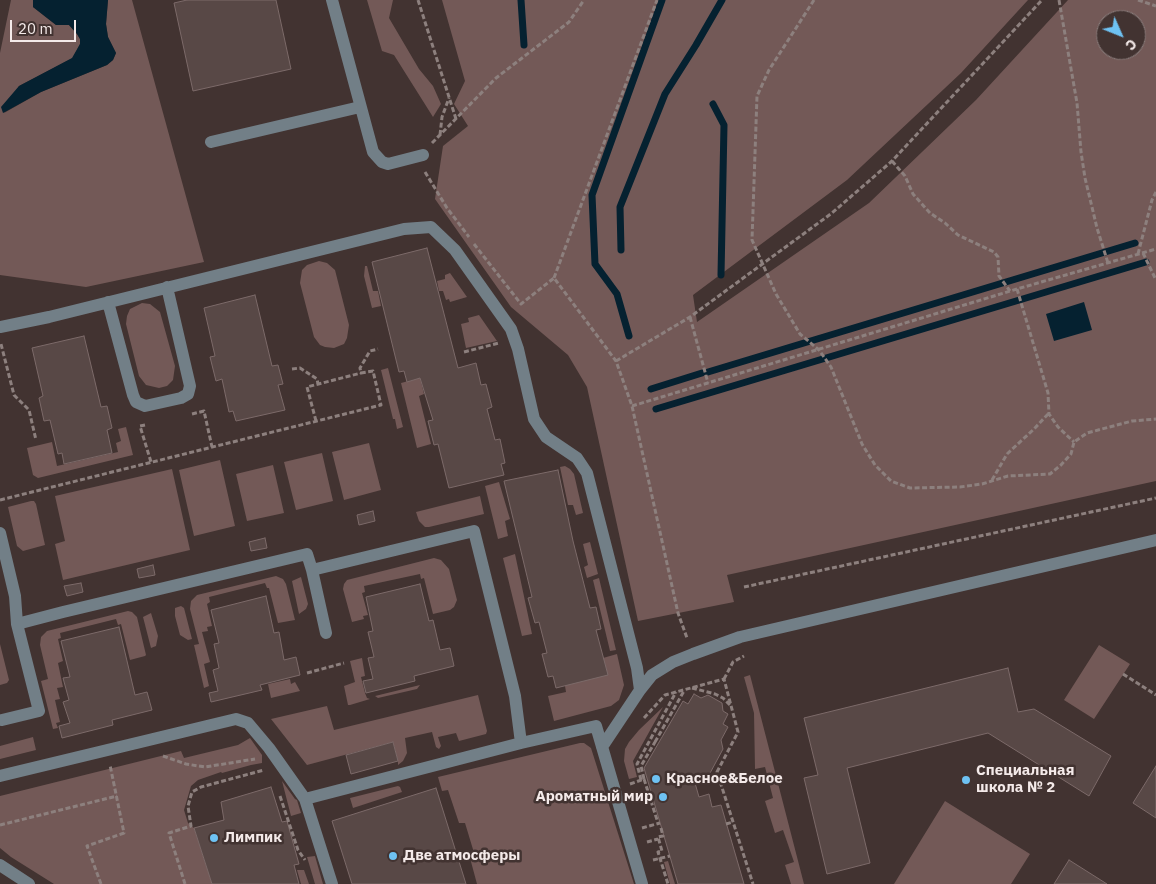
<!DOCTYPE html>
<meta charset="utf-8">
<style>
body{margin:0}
#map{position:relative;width:1156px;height:884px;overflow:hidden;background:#423331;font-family:"IBM Plex Sans",sans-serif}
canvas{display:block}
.north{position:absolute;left:1096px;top:10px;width:50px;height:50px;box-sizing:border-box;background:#423331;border:1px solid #897c7b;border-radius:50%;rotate:134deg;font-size:14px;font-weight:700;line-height:20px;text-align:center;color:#f4eae9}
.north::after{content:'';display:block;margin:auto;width:18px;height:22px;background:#6ec2f3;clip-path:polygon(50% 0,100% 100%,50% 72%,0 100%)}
.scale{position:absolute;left:10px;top:20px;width:66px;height:22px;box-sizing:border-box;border:2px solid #f4eae9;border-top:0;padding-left:6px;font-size:15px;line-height:18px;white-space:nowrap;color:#f4eae9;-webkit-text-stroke:4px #423331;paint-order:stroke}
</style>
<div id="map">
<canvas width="1156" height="884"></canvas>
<div class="north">С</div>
<div class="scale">20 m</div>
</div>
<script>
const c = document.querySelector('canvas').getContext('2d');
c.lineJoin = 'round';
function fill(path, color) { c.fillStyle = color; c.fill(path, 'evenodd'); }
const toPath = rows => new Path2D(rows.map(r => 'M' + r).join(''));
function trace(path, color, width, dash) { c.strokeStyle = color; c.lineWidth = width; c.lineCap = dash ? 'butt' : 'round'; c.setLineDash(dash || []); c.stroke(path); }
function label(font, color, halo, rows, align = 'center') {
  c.font = font + ' "IBM Plex Sans",sans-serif'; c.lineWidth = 5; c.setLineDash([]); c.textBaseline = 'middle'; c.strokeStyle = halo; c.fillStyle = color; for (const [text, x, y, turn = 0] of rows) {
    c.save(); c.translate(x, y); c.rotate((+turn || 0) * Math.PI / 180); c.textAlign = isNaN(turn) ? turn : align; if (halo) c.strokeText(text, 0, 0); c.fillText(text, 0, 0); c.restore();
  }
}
const green = toPath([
 [11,0,33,0,33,7,56,25,69,25,77,34,80,39,80,44,73,58,19,86,4,113,41,92,107,65,113,60,116,53,108,37,106,24,108,0,132,0,204,262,86,287,0,275,0,53],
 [367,0,393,0,389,18,419,69,433,86,441,104,433,117,394,55,382,51],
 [442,0,1028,0,961,73,847,180,693,295,697,322,869,203,976,100,1068,0,1156,0,1156,481,727,575,734,602,638,621,587,387,568,355,511,307,435,199,443,146,468,126,454,104,465,81],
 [1106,20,1136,20,1136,50,1106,50],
 [319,261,327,263,335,270,349,325,347,338,344,344,334,348,325,347,320,345,314,337,300,283,302,270,307,265],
 [365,266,367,266,373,291,378,291,381,306,372,308,364,276],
 [450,273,467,297,450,302,449,299,446,300,443,291,439,291,437,281,445,279,445,275],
 [142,303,150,304,160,312,175,366,173,380,167,386,159,388,146,385,139,376,126,324,127,316,130,309],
 [479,315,497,341,466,348,461,324,469,322,468,318],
 [388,368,403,427,397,429,395,419,393,419,381,370],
 [420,378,424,394,419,396,431,444,417,448,401,383],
 [126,427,133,455,38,478,33,475,27,448,52,442,57,466,118,452,116,443,121,441,118,429],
 [369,443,381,490,344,500,332,452],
 [322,453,333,501,296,510,284,462],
 [220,460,235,526,194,536,179,470],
 [273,465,284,513,247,521,236,474],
 [565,466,570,469,574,474,583,513,576,515,573,505,568,505,560,467],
 [172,469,190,550,63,580,55,544,65,541,55,496],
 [499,482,510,519,505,521,508,536,498,539,485,486],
 [480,496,484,514,429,527,425,527,419,521,416,512],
 [31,501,34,501,36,504,45,545,23,551,17,546,8,507],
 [590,542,598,574,587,578,584,567,588,565,583,544],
 [515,554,532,634,522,636,503,558],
 [434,558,441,560,449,569,457,600,454,607,450,610,433,614,424,578,421,579,420,574,364,586,365,592,362,593,368,615,363,616,364,619,352,622,343,589,344,584,347,580],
 [276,576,283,579,286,584,295,620,278,623,269,588,267,588,265,583,209,597,210,602,207,604,212,626,207,627,208,631,202,632,210,662,204,664,209,686,204,688,194,645,199,644,190,609,191,601,197,595],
 [301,577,308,604,306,609,299,614,292,581],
 [599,578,616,650,610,651,593,580],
 [181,606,184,608,192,639,188,640,180,635,175,616,175,608],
 [128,611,132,612,137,617,146,655,145,656,130,660,121,624,118,625,116,619,60,633,61,638,58,639,63,661,58,663,63,687,57,688,60,699,55,700,60,722,56,723,58,728,53,729,41,681,48,679,40,645,41,637,47,631],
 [151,613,158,636,156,646,151,648,143,617],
 [0,644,9,680,7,683,0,685],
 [1099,645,1130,664,1094,719,1064,700],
 [617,654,624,685,619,700,611,706,554,721,548,696,566,692,565,686,603,658],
 [362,658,365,676,361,677,365,693,367,698,370,699,350,705,348,705,344,686,355,682,350,661],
 [750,675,804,884,791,884,785,865,794,862,783,830,775,833,765,801,773,798,765,767,755,769,754,713,744,677],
 [290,679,291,684,295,682,300,691,271,698,268,684],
 [420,685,417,689,378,698,375,696],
 [478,695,487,731,486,734,459,741,456,733,438,737,441,746,439,749,436,747,432,732,405,738,407,753,403,761,398,765,398,761,393,742,307,765,271,719,327,706,334,730],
 [663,707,633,761,637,777,629,779,624,761,625,749,629,742,639,730],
 [33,737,36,750,0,759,0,746],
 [250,738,262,755,262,763,251,765,222,773,221,772,198,780,191,786,184,810,188,823,194,828,212,884,54,884,11,857,0,848,0,796,181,751,184,758,238,745],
 [580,743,584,743,591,748,634,884,477,884,470,858,475,856,465,823,459,823,448,790,442,791,438,777],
 [282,781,295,799,297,800,301,813,291,816],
 [398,786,400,787,402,792,353,808,350,798],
 [945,801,1030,854,1011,884,894,884],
 [315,856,323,884,315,884,307,857],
 [668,861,675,884,670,884,664,862],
 [297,870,304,870,309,884,301,884]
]);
const water = toPath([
 [33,0,108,0,106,24,108,37,116,53,113,60,107,65,41,92,3,113,1,107,19,86,72,58,80,44,80,39,77,34,69,25,56,25,33,7],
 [1084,302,1092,330,1054,341,1046,314]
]);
const stream = toPath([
 [521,0,524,45],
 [713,104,724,125,721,275],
 [621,250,620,207,665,94,696,45,722,0],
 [629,336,617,294,595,264,592,195,662,0],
 [708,372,1135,243],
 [651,389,702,373],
 [656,409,1146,262]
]);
const building = toPath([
 [187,0,276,0,291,69,193,91,174,3,187,0],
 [427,248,458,368,476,363,481,385,486,384,492,407,487,409,495,440,500,439,505,463,501,464,504,475,449,488,438,444,434,445,428,421,433,420,420,378,407,382,404,371,399,372,372,262,427,248],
 [255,295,272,366,278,365,283,384,278,385,285,410,236,421,233,411,229,412,222,379,216,381,210,357,215,356,204,308,255,295],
 [84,336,101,407,107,406,112,428,107,430,112,453,64,464,62,453,58,454,50,420,44,421,39,398,43,396,32,348,84,336],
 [558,470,573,541,590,608,596,607,601,629,596,630,608,675,556,688,553,676,548,677,542,654,547,653,539,622,535,623,528,598,532,597,504,481,558,470],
 [373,511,375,521,359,525,357,515,373,511],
 [265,538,267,548,251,551,249,542,265,538],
 [153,565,155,575,139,578,137,569,153,565],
 [81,583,83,592,67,596,64,586,81,583],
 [420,584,429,621,433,620,440,650,450,648,454,666,414,676,415,681,366,693,363,681,373,679,368,658,374,657,368,632,373,631,366,597,420,584],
 [266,596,274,633,279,632,284,660,296,657,300,675,260,685,262,690,211,702,209,693,218,691,213,670,219,668,214,644,219,643,211,610,266,596],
 [119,627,135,695,147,692,152,710,112,720,113,725,62,738,59,726,70,723,63,702,69,700,63,678,70,677,61,641,119,627],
 [1008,668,1018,712,1034,709,1111,756,1089,796,988,733,847,768,870,863,827,874,804,778,818,775,804,718,1008,668],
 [694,694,701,698,708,695,722,703,723,711,728,714,723,724,728,727,721,740,723,749,709,775,698,778,695,783,699,797,709,794,712,807,721,805,744,884,678,884,644,768,683,701,688,704,694,694],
 [393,742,398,761,351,774,346,755,393,742],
 [1156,766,1156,818,1133,803,1156,766],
 [271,787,282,822,287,821,299,864,294,865,299,884,212,884,194,828,224,820,221,802,271,787],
 [436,788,466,884,352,884,332,821,436,788],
 [1069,860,1107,884,1054,884,1069,860]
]);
const path = toPath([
 [418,0,456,119],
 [814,0,769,70,757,96,752,240,776,294,800,334,819,350,831,367,862,444,875,465,891,481,910,488,960,487,982,484,1008,476,1050,474,1061,465,1071,454,1074,442,1087,433,1132,421,1156,419],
 [1059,0,1077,103,1081,152,1085,178,1097,228,1108,263],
 [1138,0,1156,6],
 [440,135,442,117,449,98],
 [432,143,496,78,569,22,584,0],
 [892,161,905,176,913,194,930,213,945,223,958,235,994,252,998,257,999,276,1010,291],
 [425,172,447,208,469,237],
 [474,244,521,304,554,278,616,361,632,406,678,613,687,638],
 [1143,253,1156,280],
 [1138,254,1152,200,1156,192],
 [554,278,657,0],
 [1017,289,1048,393,1049,414,1058,427,1074,442],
 [690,317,708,383],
 [1,344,14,395,29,410,36,440],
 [464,352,499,343],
 [616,361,690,317,832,213,892,161,1042,0],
 [292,369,300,368,317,379,318,384],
 [632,406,1017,289,1156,249],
 [192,414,204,411,212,447],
 [316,421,307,387,361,373],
 [145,425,140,426,151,462],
 [992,480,1007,454,1034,429,1049,413],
 [0,500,381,405,373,371,361,373,360,368,370,351,378,349],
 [744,587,1156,498],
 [307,673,344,663],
 [1123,674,1156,695],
 [724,679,733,662,744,656],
 [692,688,715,694,723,698,731,706],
 [644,718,665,695,724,679,738,732,717,772,753,884],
 [655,742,684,691],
 [163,756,186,764,205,767,255,759],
 [644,779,641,766,655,742,658,744],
 [641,780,637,764,676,692],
 [630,784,644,779,658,823],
 [280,796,298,850,305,860],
 [726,824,733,822],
 [0,825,117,796],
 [642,828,660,823],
 [661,828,663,836,658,837,662,851,658,852,668,884],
 [647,842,658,839],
 [653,860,670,856],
 [101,884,87,846,124,833,110,765],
 [185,884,169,833,191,826,188,806,192,792,201,787,264,770]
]);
const minor = toPath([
 [332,0,373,152,382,162,388,164,423,155],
 [211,142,360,107],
 [108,302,133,395,136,402,145,406,181,398,188,394,190,386,167,287],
 [0,327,49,317,404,229,431,227,455,250,511,329,518,349,534,419,546,437,577,458,587,473,637,668,640,690],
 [0,533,15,596,17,624,39,711,2,720],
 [312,570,326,633],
 [17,624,63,612,307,554,312,570,474,531,515,696,521,743],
 [602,747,640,690,652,675,673,662,693,654,740,637,1156,540],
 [0,776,236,719,248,723,269,748,305,799,332,884],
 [305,799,521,743,596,726,642,884],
 [0,865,29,884]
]);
const markers = [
 [656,779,5,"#6ec2f3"],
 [966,780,5,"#6ec2f3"],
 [663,797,5,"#6ec2f3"],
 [214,838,5,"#6ec2f3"],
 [393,856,5,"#6ec2f3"]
];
const poiNames = [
 ["Специальная",976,771],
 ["школа № 2",976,788],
 ["Красное&Белое",666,779],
 ["Ароматный мир",653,797,"right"],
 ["Лимпик",224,838],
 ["Две атмосферы",403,856]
];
fill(green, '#735957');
fill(water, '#052130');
trace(stream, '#052130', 7);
fill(building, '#584846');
trace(building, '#7c6a69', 1);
trace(path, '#8d807e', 3, [5, 2.5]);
trace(minor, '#727f87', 12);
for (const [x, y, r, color] of markers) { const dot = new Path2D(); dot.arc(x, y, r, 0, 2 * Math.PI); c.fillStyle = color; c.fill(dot); trace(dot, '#423331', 2); }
label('bold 15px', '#f4eae9', '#423331', poiNames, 'left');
</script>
